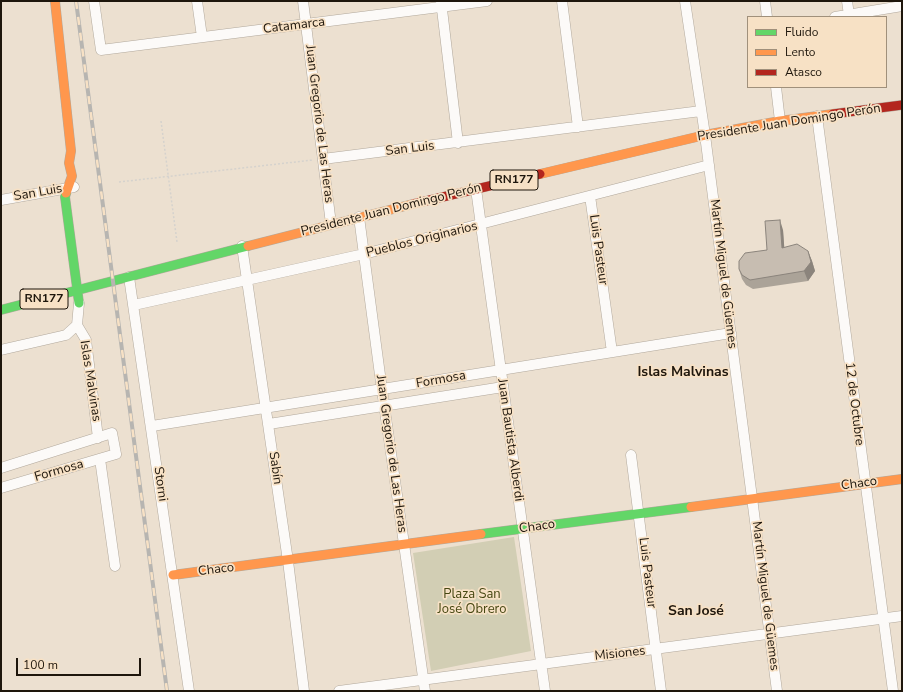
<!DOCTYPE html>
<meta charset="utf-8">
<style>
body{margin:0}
#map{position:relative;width:903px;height:692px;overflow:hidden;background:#ece0d0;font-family:"Nunito Sans",sans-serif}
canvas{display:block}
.frame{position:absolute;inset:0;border:2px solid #1e160c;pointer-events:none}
.legend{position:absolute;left:747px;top:16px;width:140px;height:72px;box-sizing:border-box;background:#f7e1c5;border:1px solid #a0907b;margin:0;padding:5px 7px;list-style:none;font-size:12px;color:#1e160c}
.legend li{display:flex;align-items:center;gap:8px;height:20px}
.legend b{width:20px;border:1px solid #a0907b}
.scale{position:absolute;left:16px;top:658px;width:125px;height:18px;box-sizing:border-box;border:2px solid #1e160c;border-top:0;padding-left:5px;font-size:12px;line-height:14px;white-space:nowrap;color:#1e160c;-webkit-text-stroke:3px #f7e1c5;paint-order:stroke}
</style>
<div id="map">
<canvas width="903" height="692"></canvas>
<div class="frame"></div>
<ul class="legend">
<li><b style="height:5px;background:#63d668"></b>Fluido</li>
<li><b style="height:5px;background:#ff974d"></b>Lento</li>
<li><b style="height:5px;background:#b3261e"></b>Atasco</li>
</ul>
<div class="scale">100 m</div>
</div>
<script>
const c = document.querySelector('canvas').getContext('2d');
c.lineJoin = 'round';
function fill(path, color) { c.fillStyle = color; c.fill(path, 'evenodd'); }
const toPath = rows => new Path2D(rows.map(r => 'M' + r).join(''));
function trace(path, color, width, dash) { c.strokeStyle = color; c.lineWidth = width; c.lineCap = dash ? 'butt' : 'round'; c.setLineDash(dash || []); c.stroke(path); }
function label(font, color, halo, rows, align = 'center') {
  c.font = font + ' "Nunito Sans",sans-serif'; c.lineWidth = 3.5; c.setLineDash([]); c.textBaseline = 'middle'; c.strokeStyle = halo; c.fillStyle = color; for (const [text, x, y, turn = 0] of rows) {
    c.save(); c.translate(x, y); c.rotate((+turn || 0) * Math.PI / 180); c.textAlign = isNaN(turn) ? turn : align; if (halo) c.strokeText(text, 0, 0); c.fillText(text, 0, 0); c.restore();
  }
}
const green = toPath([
 [514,537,531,651,431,671,413,553]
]);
const path = toPath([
 [161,121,177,242],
 [119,182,313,160]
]);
const street = toPath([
 [94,1,101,50,487,1],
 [197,1,202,37],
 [303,1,331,224],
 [441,1,458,143],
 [562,1,578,127],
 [685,1,705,135,777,691],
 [765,1,767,17],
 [847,1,849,15],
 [835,17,902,6],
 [776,87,780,121],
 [817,116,893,691],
 [323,159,701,111],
 [476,189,545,691],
 [590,196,612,352],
 [1,200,74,187],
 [359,217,382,390,425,691],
 [242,246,288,561,304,691],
 [129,277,189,691],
 [79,303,77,325,86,340,98,438],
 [134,305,364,254,709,165],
 [1,350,66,335,77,325],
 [269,424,503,387],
 [152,426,731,333],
 [631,455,661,691],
 [100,459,115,566],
 [1,468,112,433,116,454,1,488],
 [339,691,902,616]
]);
const fast = toPath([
 [66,193,65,197,79,303],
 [1,310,248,246],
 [481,534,691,507]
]);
const slow = toPath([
 [55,1,71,151,69,163,72,176,66,193],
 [540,174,705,135,780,121,833,114],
 [248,246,413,204],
 [691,507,902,479],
 [173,575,481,534]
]);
const jam = toPath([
 [833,114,902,105],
 [413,204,540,174]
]);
const rail = toPath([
 [76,1,167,691]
]);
const wall = toPath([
 [783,230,784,247,808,251,812,261,815,271,808,281,753,289,746,285,742,279,739,269,767,250]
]);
const shadedWall = toPath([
 [780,220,783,230,785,257,782,248],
 [808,251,812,261,815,271,808,281,804,271]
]);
const building = toPath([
 [780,220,782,248,797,244,808,251,811,262,804,271,750,280,742,275,739,269,739,261,745,253,767,250,765,221,780,220]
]);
const shields = [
 [514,180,48],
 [44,299,48]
];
const shieldNames = [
 ["RN177",514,180],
 ["RN177",44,299]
];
const streetNames = [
 ["Catamarca",294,26,-7],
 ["Presidente Juan Domingo Perón",789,123,-9],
 ["Juan Gregorio de Las Heras",319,124,83],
 ["San Luis",410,149,-7],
 ["San Luis",38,193,-10],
 ["Presidente Juan Domingo Perón",391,210,-14],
 ["Pueblos Originarios",422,240,-14],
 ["Luis Pasteur",598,250,82],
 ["Martín Miguel de Güemes",723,274,83],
 ["Formosa",441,380,-10],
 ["Islas Malvinas",90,381,81],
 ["12 de Octubre",854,404,83],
 ["Juan Bautista Alberdi",510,440,82],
 ["Juan Gregorio de Las Heras",391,454,82],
 ["Sabín",275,468,82],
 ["Formosa",59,471,-16],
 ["Storni",160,484,82],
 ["Chaco",859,484,-8],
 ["Chaco",537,527,-8],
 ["Chaco",216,570,-7],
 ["Luis Pasteur",647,573,83],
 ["Martín Miguel de Güemes",765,596,83],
 ["Misiones",620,654,-6]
];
const parkNames = [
 ["Plaza San",472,595],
 ["José Obrero",472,610]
];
const neighbourhoodNames = [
 ["Islas Malvinas",683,373],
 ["San José",696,612]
];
fill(green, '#d2ceb4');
trace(street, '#b1a89c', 11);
trace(fast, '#b1a89c', 10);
trace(slow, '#b1a89c', 10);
trace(jam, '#b1a89c', 10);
trace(path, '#d5d2cd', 1.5, [2, 2]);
trace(street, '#fcfaf8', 10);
trace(fast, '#63d668', 9);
trace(slow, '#ff974d', 9);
trace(jam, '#b3261e', 9);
trace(rail, '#b7b5b1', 4);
trace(rail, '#f7e1c5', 2.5, [8]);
fill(wall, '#aba398');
fill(shadedWall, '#8b847c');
fill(building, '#c7bdb1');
trace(building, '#8b847c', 1);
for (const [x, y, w] of shields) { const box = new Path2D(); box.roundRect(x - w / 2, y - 10, w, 20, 3); c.fillStyle = '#f7e1c5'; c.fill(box); trace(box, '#1e160c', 1); }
label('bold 12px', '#1e160c', null, shieldNames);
label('13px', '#1e160c', '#f7e1c5', streetNames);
label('13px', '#464712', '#f7e1c5', parkNames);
label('bold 14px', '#1e160c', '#f7e1c5', neighbourhoodNames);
</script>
